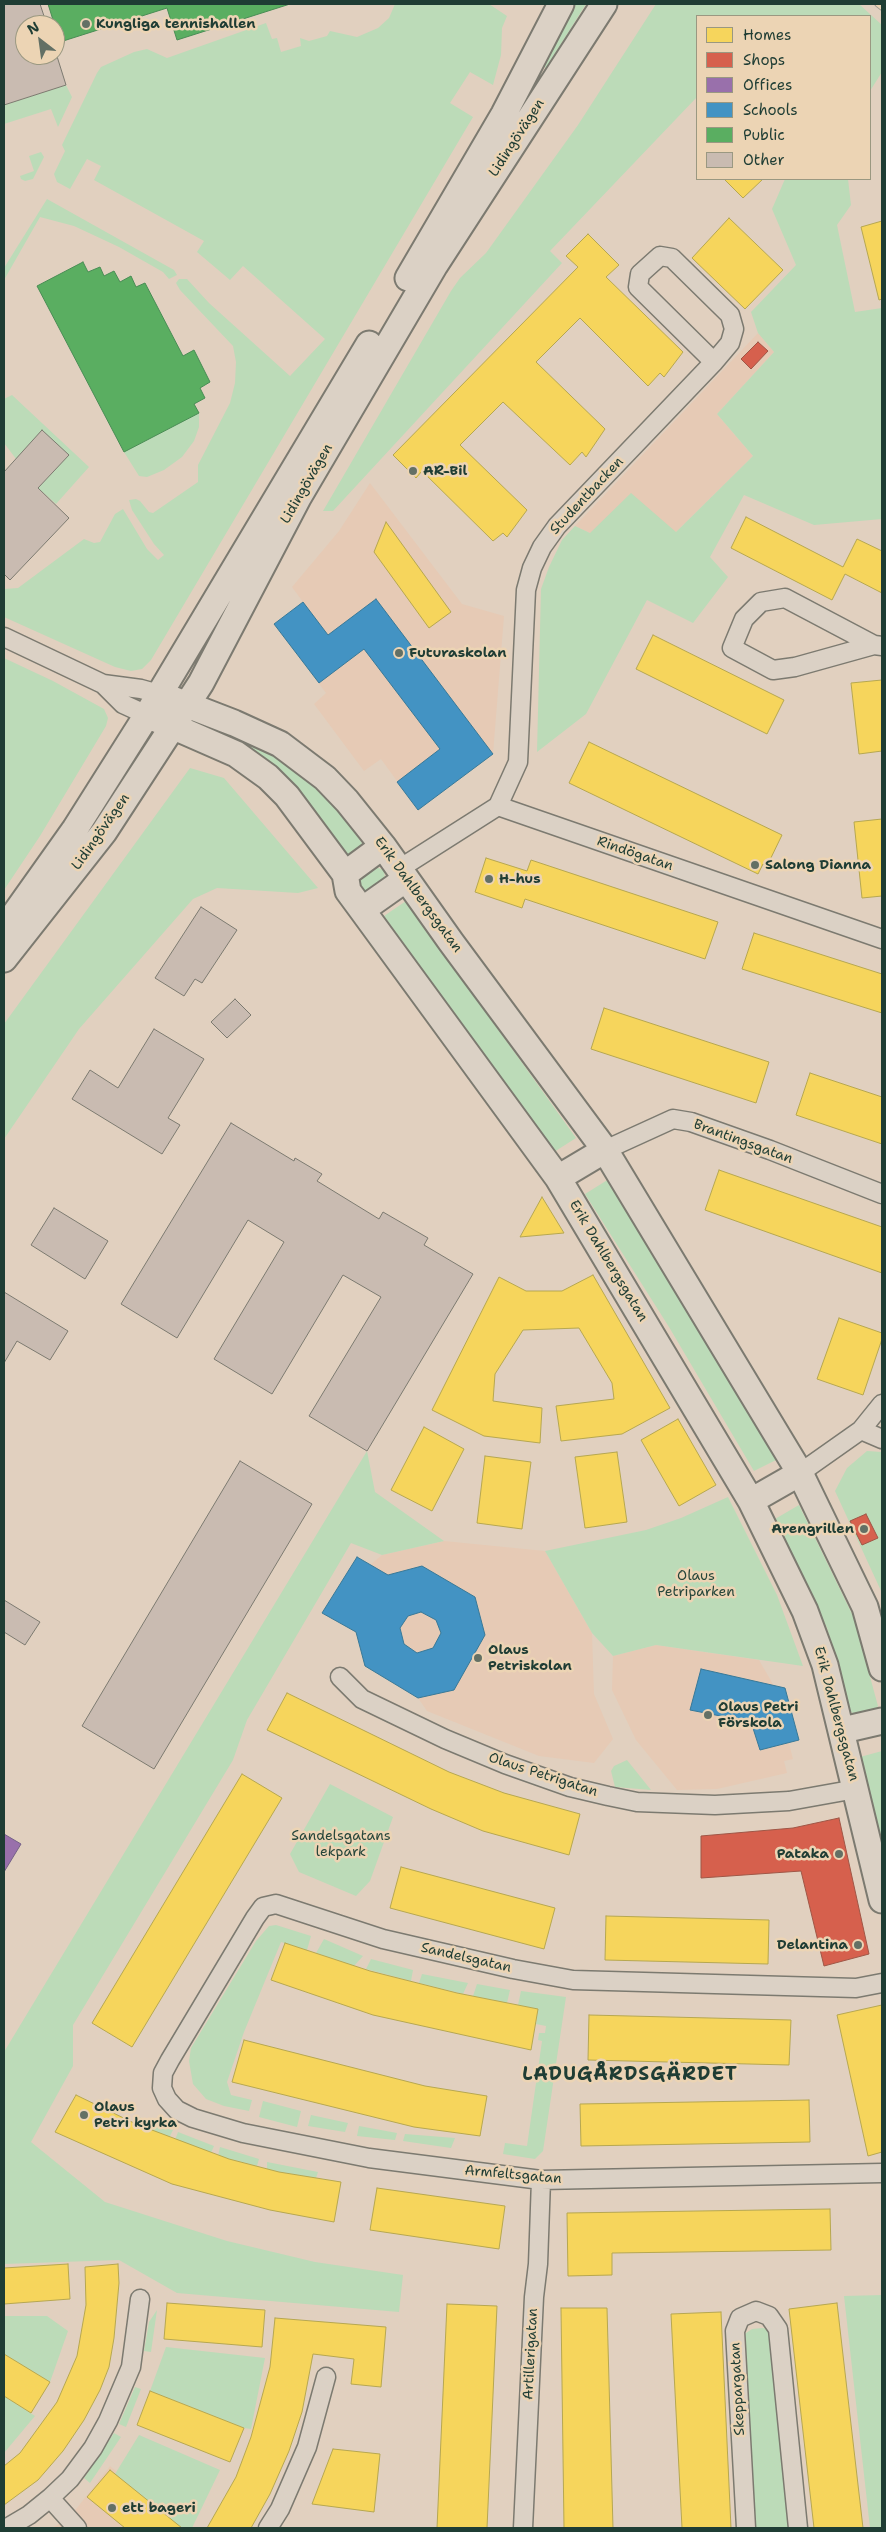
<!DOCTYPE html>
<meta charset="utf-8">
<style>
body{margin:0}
#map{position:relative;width:886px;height:2532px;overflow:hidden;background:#e1d0bf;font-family:"Shantell Sans",sans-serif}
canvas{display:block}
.frame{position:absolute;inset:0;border:5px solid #1f3d34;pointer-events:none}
.legend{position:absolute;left:696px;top:15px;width:175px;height:165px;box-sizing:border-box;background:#ecd4b4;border:1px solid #9a9881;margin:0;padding:6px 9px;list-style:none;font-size:15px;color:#1f3d34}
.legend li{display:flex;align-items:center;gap:10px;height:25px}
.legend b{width:25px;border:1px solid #9a9881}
.north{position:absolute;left:15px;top:15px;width:50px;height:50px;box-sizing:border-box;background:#ecd4b4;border:1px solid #9a9881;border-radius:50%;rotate:330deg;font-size:14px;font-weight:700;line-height:20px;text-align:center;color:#1f3d34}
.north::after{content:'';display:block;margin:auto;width:18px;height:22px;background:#637065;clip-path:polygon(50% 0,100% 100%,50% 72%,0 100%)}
</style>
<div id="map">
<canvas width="886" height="2532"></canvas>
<div class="frame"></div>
<ul class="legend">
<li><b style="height:14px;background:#f6d55c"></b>Homes</li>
<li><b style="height:14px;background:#d6604d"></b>Shops</li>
<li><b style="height:14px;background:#9970ab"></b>Offices</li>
<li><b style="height:14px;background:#4393c3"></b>Schools</li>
<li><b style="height:14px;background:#5aae61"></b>Public</li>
<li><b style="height:14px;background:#c9bbb1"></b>Other</li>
</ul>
<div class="north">N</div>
</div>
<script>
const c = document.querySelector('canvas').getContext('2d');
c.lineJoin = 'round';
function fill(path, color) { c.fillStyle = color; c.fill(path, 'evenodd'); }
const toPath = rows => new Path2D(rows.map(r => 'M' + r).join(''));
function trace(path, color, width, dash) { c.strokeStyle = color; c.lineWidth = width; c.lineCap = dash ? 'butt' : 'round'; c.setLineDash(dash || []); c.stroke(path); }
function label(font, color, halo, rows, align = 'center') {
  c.font = font + ' "Shantell Sans",sans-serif'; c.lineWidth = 5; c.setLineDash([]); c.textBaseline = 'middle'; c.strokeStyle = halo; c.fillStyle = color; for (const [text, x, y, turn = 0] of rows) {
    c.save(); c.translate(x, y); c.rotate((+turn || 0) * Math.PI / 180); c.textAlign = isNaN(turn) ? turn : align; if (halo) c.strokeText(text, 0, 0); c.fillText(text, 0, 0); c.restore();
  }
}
const built = toPath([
 [758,333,774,352,717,414,753,456,676,532,590,533,575,526],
 [370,483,462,604,504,616,493,754,418,810,381,759,364,771,314,704,326,693,274,624,303,602,292,587,339,531],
 [444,1541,545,1551,592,1633,594,1694,613,1739,594,1763,539,1756,427,1711,418,1698,365,1666,356,1632,322,1613,357,1557,370,1565,382,1555],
 [656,1645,759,1660,774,1686,785,1688,799,1740,789,1743,793,1759,784,1761,787,1773,717,1789,677,1790,636,1740,612,1690,613,1656],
 [110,2466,184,2528,53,2528,73,2513]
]);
const green = toPath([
 [395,4,489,4,507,16,502,28,501,55,493,85,470,72,450,103,473,117,151,660,142,669,131,671,115,667,4,617,4,589,18,588,84,539,94,543,100,542,115,514,123,509,147,549,158,560,164,555,154,544,132,510,129,500,136,499,140,501,149,512,153,513,198,482,198,465,230,403,235,383,236,362,233,346,180,290,176,283,179,279,187,279,209,303,290,376,325,339,243,266,230,280,197,252,204,241,94,180,101,166,87,159,70,189,57,182,54,174,65,151,62,145,97,73,101,67,134,52,147,49,167,58,266,23,272,39,277,38,281,52,301,46,300,38,309,41,327,36,330,31,357,37,378,28,389,18],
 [572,4,586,4,546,68,542,65],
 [656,4,859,4,882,25,882,72,870,91,870,16,697,16,697,97,550,251,562,263,333,511,323,511,451,291,460,278,486,253,578,125],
 [66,85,72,97,58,127,51,109,4,124,4,105],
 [41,152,44,157,33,179,25,181,21,179,20,176,34,171,29,156],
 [785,179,848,179,851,205,837,225,855,312,882,308,882,519,814,525,744,495,710,557,728,577,693,623,647,600,586,714,537,752,541,589,549,567,562,540,575,526,590,533,631,493,676,532,753,456,717,414,774,352,758,333,751,312,796,265,772,209],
 [47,199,174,270,177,275,169,279,163,272,119,247,74,226,40,217,4,280,4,268],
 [12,395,89,467,56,504,38,488,4,443,4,399],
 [199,413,199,427,194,441,182,457,164,470,147,477,139,476,124,452],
 [4,658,53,681,104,709,108,718,106,726,40,836,4,890],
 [217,729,272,752,301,773,341,813,364,846,343,862,214,734],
 [190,768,224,778,318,888,298,893,217,888,193,899,79,1029,4,1139,4,1024],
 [373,866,384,870,385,879,369,891,365,891,359,886,358,879],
 [406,901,576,1138,554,1152,384,916],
 [609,1179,780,1458,754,1471,669,1327,585,1194],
 [367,1451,375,1492,444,1541,382,1555,351,1543,247,1720,233,1760,73,2025,73,2066,31,2142,105,2202,227,2241,315,2262,403,2275,399,2312,177,2293,119,2260,4,2264,4,2052],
 [867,1451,882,1452,882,1593,835,1491,847,1468],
 [728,1497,777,1595,803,1666,656,1645,613,1656,592,1633,545,1551,646,1530,681,1518],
 [799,1505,854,1618,878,1706,873,1713,855,1715,850,1711,827,1628,775,1519],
 [882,1751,882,1852,860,1757],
 [627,1760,651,1790,615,1787,611,1771,614,1766],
 [330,1784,393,1817,370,1881,356,1896,299,1872,290,1854],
 [276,1925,311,1936,307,1950,281,1942,244,2032,227,2082,231,2095,252,2100,249,2111,224,2106,206,2099,193,2084,189,2061,191,2048,256,1941,269,1926],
 [324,1939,363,1956,354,1966,316,1953],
 [371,1959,413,1970,411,1981,366,1969],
 [422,1974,468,1983,463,1994,419,1983],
 [477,1984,510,1990,507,2003,473,1996],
 [521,1991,566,1997,543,2151,535,2159,503,2154,505,2143,527,2146,542,2041,538,2040,539,2033,545,2033,546,2026,536,2024,538,2009,518,2005],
 [263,2101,301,2111,297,2127,259,2117],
 [311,2115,348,2123,345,2132,308,2126],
 [139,2117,173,2130,169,2138,136,2124],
 [359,2126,397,2133,395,2140,357,2136],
 [178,2132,214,2146,211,2153,175,2140],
 [405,2134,455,2138,451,2148,403,2141],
 [220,2147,259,2159,257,2166,218,2156],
 [267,2162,318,2172,316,2178,279,2172,267,2169],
 [882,2295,882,2528,870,2528,844,2296],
 [157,2310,151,2352,144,2351,149,2322],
 [4,2316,47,2316,68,2331,50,2382,4,2354],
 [762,2328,768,2329,771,2333,793,2528,753,2528,743,2335,752,2329],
 [166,2347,265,2358,251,2429,244,2428,150,2391],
 [135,2387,141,2389,126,2427,119,2424],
 [4,2396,35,2416,4,2453],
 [114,2433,121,2437,90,2483,84,2478],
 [139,2435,220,2470,192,2528,182,2528,115,2474]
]);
const homes = toPath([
 [724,179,763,179,743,198,724,179],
 [729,218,783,270,745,309,692,258,729,218],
 [882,221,882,299,879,300,861,227,882,221],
 [588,234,619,265,606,277,683,352,664,377,660,373,648,386,580,318,536,362,605,429,586,457,582,452,570,465,503,402,460,445,527,510,507,537,503,533,493,541,422,471,416,478,393,455,578,267,566,256,588,234],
 [746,517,843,567,857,539,882,551,882,593,845,574,832,600,731,548,746,517],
 [386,522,451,612,429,628,374,552,386,522],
 [653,635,784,700,767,734,636,669,653,635],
 [882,680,882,751,859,754,851,683,882,680],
 [589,742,782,835,767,866,763,864,758,874,569,783,589,742],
 [882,819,882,896,862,898,854,822,882,819],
 [486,858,527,871,531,860,718,922,705,959,525,899,522,908,475,892,486,858],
 [754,933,882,974,882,1013,742,969,754,933],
 [604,1008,769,1062,756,1103,591,1049,604,1008],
 [810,1073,882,1097,882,1144,796,1115,810,1073],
 [719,1170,882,1227,882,1273,705,1210,719,1170],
 [542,1197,564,1233,520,1237,542,1197],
 [593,1275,670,1408,622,1434,561,1441,556,1406,614,1399,612,1383,579,1328,523,1330,495,1374,493,1401,542,1408,540,1443,484,1436,432,1410,499,1277,526,1291,562,1291,593,1275],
 [839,1318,882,1333,882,1339,863,1395,817,1379,839,1318],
 [678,1419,716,1485,679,1506,641,1440,678,1419],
 [424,1427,464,1449,432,1511,391,1490,424,1427],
 [617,1452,627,1522,585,1528,575,1457,617,1452],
 [485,1456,531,1462,522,1529,477,1523,485,1456],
 [287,1693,449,1772,504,1793,580,1814,569,1855,483,1831,431,1809,267,1730,287,1693],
 [242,1774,282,1798,132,2047,92,2023,242,1774],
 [401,1867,555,1908,544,1949,390,1908,401,1867],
 [606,1916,769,1920,768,1964,605,1960,606,1916],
 [285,1943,370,1971,457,1993,538,2009,531,2050,373,2015,271,1980,285,1943],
 [882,2005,882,2152,868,2156,837,2015,882,2005],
 [589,2015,791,2020,789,2065,588,2060,589,2015],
 [244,2040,425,2086,487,2096,480,2136,414,2127,232,2082,244,2040],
 [76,2095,136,2124,229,2159,279,2172,341,2182,334,2222,270,2210,172,2184,55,2132,76,2095],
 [809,2100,810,2142,581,2146,580,2104,809,2100],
 [377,2188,505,2206,499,2249,370,2230,377,2188],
 [830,2209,831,2250,612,2253,612,2275,568,2276,567,2213,830,2209],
 [68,2264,70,2299,4,2304,4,2268,68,2264],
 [118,2264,119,2283,114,2338,109,2367,100,2390,84,2420,63,2451,38,2480,4,2505,4,2466,20,2453,57,2402,77,2356,86,2305,85,2267,118,2264],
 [167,2303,265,2310,262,2347,164,2339,167,2303],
 [837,2303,863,2528,814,2528,789,2309,837,2303],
 [447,2304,497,2306,487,2528,437,2528,447,2304],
 [561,2308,607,2308,613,2528,564,2528,561,2308],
 [721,2312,731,2528,682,2528,671,2314,721,2312],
 [275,2318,386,2327,381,2387,351,2384,354,2359,313,2354,302,2412,289,2451,270,2494,251,2528,207,2528,236,2477,251,2437,270,2367,275,2318],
 [4,2354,50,2382,31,2413,4,2396,4,2354],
 [150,2391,244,2428,230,2462,137,2425,150,2391],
 [333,2449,380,2454,374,2512,312,2504,333,2449],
 [110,2470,115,2474,182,2528,125,2528,87,2497,110,2470]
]);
const shops = toPath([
 [758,342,768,351,751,369,741,359,758,342],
 [866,1514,878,1538,862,1545,850,1521,866,1514],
 [839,1818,869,1954,824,1966,801,1871,701,1878,701,1836,793,1828,839,1818]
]);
const offices = toPath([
 [4,1834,21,1844,4,1872,4,1834]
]);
const schools = toPath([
 [376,599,493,754,418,810,397,782,440,749,364,649,319,683,274,624,303,602,328,635,376,599],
 [357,1557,388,1575,422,1566,475,1597,485,1635,454,1690,418,1698,365,1666,356,1632,322,1613,357,1557],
 [421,1612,436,1620,441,1633,433,1648,417,1653,404,1644,400,1628,408,1616,421,1612],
 [701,1669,785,1688,799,1740,760,1750,751,1722,690,1710,701,1669]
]);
const public = toPath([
 [48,4,290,4,177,40,167,8,60,42,48,4],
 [83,262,88,272,100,267,104,276,114,271,120,282,131,276,136,287,145,283,183,356,194,350,210,382,200,388,205,398,194,404,199,413,124,452,37,286,83,262]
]);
const building = toPath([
 [4,4,40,4,47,25,25,25,25,55,55,55,55,50,66,85,4,105,4,4],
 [42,430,69,455,38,488,69,518,10,580,4,574,4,472,42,430],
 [201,907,237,930,202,983,195,979,184,996,155,978,201,907],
 [235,999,251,1015,227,1038,211,1022,235,999],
 [154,1029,204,1059,168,1118,180,1125,162,1154,72,1099,90,1070,118,1088,154,1029],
 [231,1123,294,1161,295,1158,322,1174,317,1181,379,1219,383,1212,428,1238,424,1245,473,1274,367,1451,309,1416,381,1297,343,1275,272,1394,214,1359,284,1242,248,1220,177,1338,121,1304,231,1123],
 [54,1208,108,1241,85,1279,31,1245,54,1208],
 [4,1292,68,1331,50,1360,17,1341,4,1363,4,1292],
 [240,1461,312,1504,154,1769,82,1726,240,1461],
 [4,1600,40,1622,25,1645,4,1632,4,1600]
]);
const street = toPath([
 [4,637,103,684,141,689,159,694],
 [874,645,785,598,761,602,744,619,732,648,773,670,795,667,874,645,882,646],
 [103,684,123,704,147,715],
 [498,806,518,762,526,590,532,568,542,547,557,526,714,362,730,343,734,329,730,315,672,258,660,256,640,274,638,287,714,362],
 [399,869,498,806,882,939],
 [605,1150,673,1119,691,1122,770,1150,882,1194],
 [861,1430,882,1439],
 [800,1473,861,1430,882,1404],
 [340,1677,362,1699,445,1739,505,1764,570,1787,608,1796,637,1802,715,1805,789,1801,856,1789],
 [882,1983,856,1988,573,1980,513,1969,383,1939,276,1904,263,1907,255,1918,170,2060,163,2073,162,2088,167,2099,177,2110,193,2118,243,2133,369,2158,541,2180,882,2173],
 [50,2498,77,2528],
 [7,2528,29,2515,50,2498,70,2479,93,2448,108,2421,131,2367,140,2299],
 [268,2528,280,2509,307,2447,326,2377],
 [523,2528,534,2297,538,2264,541,2180],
 [746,2528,735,2331,740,2318,756,2311,769,2316,778,2329,798,2528]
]);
const secondary = toPath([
 [408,278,504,114,561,4],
 [159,694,234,723,280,744,325,778,347,801,383,846,451,942,605,1150,800,1473,865,1607,882,1668],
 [147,715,236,754,268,777,287,796,345,874,348,891,362,910,558,1178,751,1501,805,1611,825,1665,882,1900],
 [345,874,383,846],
 [362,910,406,879],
 [4,929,75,829,147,715,369,344],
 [4,959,104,832,201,683,298,498,435,265,604,4],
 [558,1178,605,1150],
 [751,1501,800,1473],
 [843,1730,882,1721]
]);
const rail = toPath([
 [877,4,882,8]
]);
const markers = [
 [86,24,5,"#637065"],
 [413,471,5,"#637065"],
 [399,653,5,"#637065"],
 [755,865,5,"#637065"],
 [489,879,5,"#637065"],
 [864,1529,5,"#637065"],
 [478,1658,5,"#637065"],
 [708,1715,5,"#637065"],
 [839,1854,5,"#637065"],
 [858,1945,5,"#637065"],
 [84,2115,5,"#637065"],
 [112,2508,5,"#637065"]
];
const poiNames = [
 ["Kungliga tennishallen",96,24],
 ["AR-Bil",423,471],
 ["Futuraskolan",409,653],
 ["Salong Dianna",765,865],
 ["H-hus",499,879],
 ["Arengrillen",854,1529,"right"],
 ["Olaus",488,1650],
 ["Petriskolan",488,1666],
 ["Olaus Petri",718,1707],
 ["Förskola",718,1723],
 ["Pataka",829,1854,"right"],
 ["Delantina",848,1945,"right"],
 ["Olaus",94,2107],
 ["Petri kyrka",94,2123],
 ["ett bageri",122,2508]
];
const streetNames = [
 ["Lidingövägen",517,138,-57],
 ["Lidingövägen",307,484,-60],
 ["Studentbacken",587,496,-47],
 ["Lidingövägen",101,832,-55],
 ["Rindögatan",635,854,19],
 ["Erik Dahlbergsgatan",418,895,54],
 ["Brantingsgatan",743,1142,20],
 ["Erik Dahlbergsgatan",608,1261,59],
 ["Erik Dahlbergsgatan",836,1714,75],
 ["Olaus Petrigatan",543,1775,18],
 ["Sandelsgatan",466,1958,13],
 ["Armfeltsgatan",513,2175,5],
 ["Artillerigatan",531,2354,-87],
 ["Skeppargatan",738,2389,-93]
];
const parkNames = [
 ["Olaus",696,1576],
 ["Petriparken",696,1592],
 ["Sandelsgatans",341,1836],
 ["lekpark",341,1852]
];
const districtNames = [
 ["LADUGÅRDSGÄRDET",630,2075]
];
fill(built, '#e6cab5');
fill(green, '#bcdbb8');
fill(homes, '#f6d55c');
trace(homes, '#b6a750', 1);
fill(shops, '#d6604d');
trace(shops, '#9f5646', 1);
fill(offices, '#9970ab');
trace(offices, '#746187', 1);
fill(schools, '#4393c3');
trace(schools, '#387998', 1);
fill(public, '#5aae61');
trace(public, '#488c54', 1);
fill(building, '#c9bbb1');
trace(building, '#7c7a70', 1);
trace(street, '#7c7a70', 21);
trace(secondary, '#7c7a70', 29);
trace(street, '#dbd1c5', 18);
trace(secondary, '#dbd1c5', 25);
trace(rail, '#9e9a91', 5.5);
trace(rail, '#ecd4b4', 4, [11]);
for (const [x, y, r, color] of markers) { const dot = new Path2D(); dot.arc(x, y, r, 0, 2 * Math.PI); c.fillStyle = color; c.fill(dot); trace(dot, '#ecd4b4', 2); }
label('bold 14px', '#1f3d34', '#ecd4b4', poiNames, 'left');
label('14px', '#1f3d34', '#ecd4b4', streetNames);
label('14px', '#25453a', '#ecd4b4', parkNames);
c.letterSpacing = '1px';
label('bold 19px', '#1f3d34', '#ecd4b4', districtNames);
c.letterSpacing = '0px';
</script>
